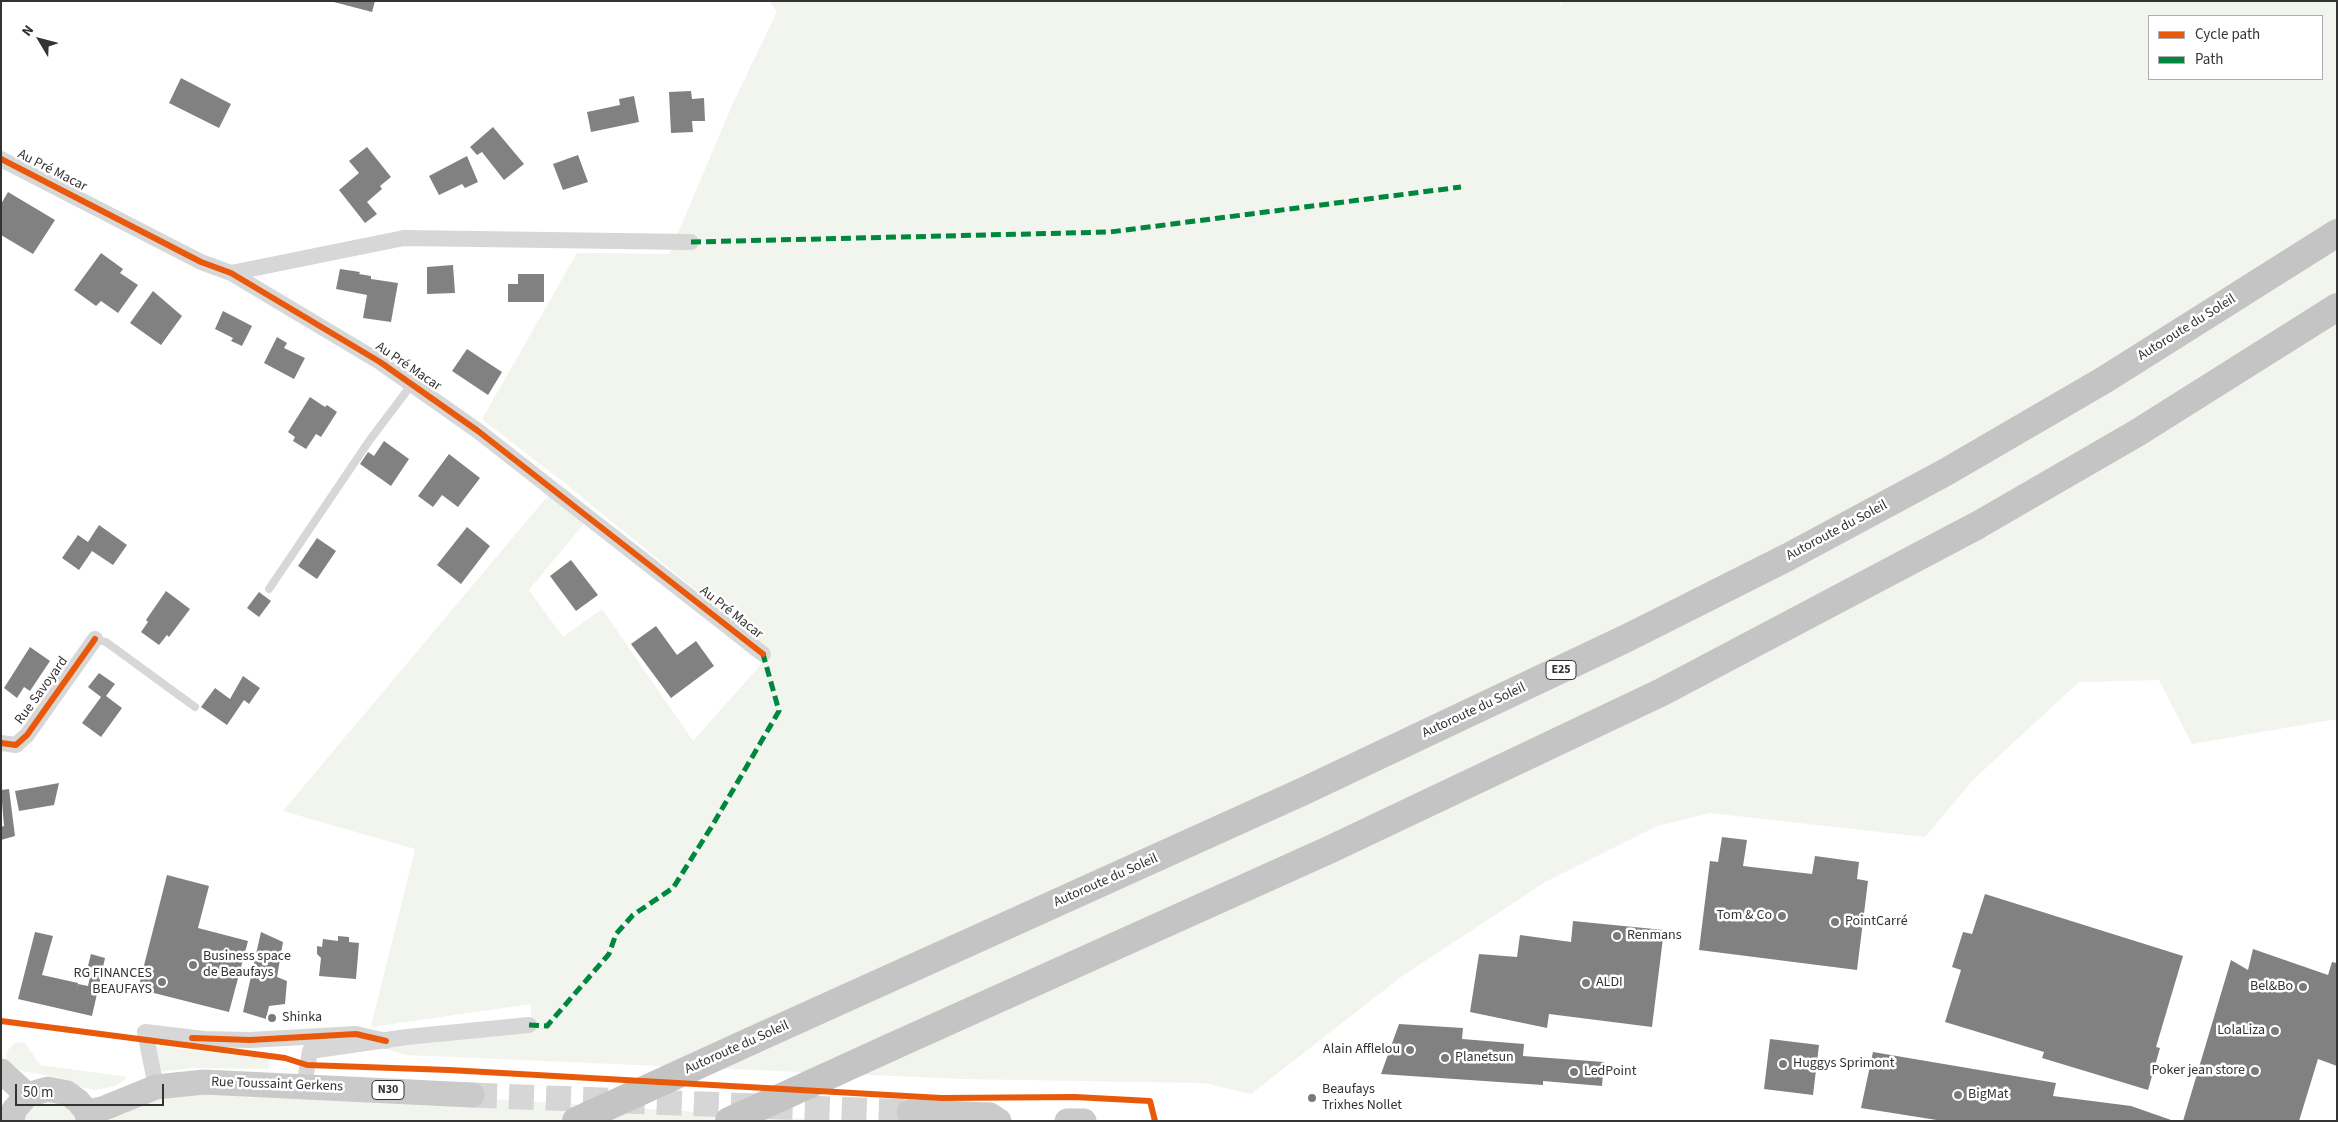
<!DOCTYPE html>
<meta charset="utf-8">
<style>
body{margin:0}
#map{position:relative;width:2338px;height:1122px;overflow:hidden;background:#fff;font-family:"Source Sans 3",sans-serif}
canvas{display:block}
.frame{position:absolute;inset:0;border:2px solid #333;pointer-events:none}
.legend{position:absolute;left:2148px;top:15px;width:175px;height:65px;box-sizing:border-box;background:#fff;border:1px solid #adadad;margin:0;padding:6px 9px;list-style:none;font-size:15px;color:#333}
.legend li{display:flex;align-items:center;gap:10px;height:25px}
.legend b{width:25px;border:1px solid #adadad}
.north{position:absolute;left:15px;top:15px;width:50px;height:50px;-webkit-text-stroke:4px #fff;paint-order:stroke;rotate:307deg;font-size:14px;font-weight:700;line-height:20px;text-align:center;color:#333}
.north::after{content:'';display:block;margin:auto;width:18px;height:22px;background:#333;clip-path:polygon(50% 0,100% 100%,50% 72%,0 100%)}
.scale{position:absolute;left:15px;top:1084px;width:149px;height:22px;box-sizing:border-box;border:2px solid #333;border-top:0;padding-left:6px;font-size:15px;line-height:18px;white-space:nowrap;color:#333;-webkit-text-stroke:4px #fff;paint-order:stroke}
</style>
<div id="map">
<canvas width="2338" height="1122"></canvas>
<div class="frame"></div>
<ul class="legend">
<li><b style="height:6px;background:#e8590c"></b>Cycle path</li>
<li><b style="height:6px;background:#00873e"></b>Path</li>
</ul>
<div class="north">N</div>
<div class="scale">50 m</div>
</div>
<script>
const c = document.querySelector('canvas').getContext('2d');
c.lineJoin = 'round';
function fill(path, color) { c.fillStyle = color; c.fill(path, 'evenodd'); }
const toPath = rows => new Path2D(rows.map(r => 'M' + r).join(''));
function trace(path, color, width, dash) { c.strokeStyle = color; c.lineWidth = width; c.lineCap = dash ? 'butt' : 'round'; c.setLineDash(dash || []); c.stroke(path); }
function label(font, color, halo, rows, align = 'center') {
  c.font = font + ' "Source Sans 3",sans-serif'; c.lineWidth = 5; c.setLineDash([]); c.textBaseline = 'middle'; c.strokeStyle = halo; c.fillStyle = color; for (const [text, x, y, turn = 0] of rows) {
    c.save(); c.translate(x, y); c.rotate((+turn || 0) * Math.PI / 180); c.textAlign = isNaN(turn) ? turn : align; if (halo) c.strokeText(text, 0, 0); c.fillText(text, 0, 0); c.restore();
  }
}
const green = toPath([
 [769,1,1562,1,1558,10,1564,1,2337,1,2337,719,2192,744,2159,680,2079,682,1974,779,1925,837,1710,813,1657,826,1545,882,1401,977,1251,1094,1204,1083,963,1079,405,1055,383,1048,531,1032,531,1004,371,1027,415,849,283,811,551,492,587,520,529,590,563,637,602,609,693,741,772,652,562,481,482,419,577,253,669,254,733,103,777,12],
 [2149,16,2322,16,2322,79,2149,79],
 [16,1042,25,1043,40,1065,128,1077,116,1086,94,1090,73,1085,57,1077,22,1071,6,1060,7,1051],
 [150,1045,270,1059,268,1069,192,1068,158,1072],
 [185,1092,463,1097,835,1121,110,1121,113,1117,144,1102],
 [57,1099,73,1111,77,1121,21,1121,28,1107]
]);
const building = toPath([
 [330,1,375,1,372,12],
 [181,78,231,104,219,128,169,103],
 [691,91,692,99,704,98,705,121,692,121,693,132,671,133,669,92],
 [634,96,639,122,591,132,587,112,620,105,619,99],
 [493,127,524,164,504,180,482,152,477,155,470,147],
 [367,147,391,177,380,186,382,189,367,202,377,214,365,223,339,190,359,173,349,161],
 [578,155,588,182,563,190,553,164],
 [467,156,478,182,465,188,462,184,439,195,429,176],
 [8,192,55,220,33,254,1,235,1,204],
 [101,253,123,269,120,273,138,285,118,313,101,301,96,306,74,290],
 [453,265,455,293,427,294,427,267],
 [340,269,360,272,359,274,371,276,371,279,398,283,391,322,363,318,367,295,336,289],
 [518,274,544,274,544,302,508,302,508,284,518,284],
 [153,291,182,316,161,345,130,323],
 [223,311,252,326,242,346,231,341,233,338,215,329],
 [277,337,287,343,284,348,305,358,294,379,264,363],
 [467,349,502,372,488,395,452,371],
 [310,397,325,407,327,405,337,412,321,437,316,434,306,449,293,441,295,437,288,432],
 [384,441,409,459,391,486,360,464,368,452,374,456],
 [449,454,480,478,458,507,442,495,433,507,418,496],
 [99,525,127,545,113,565,92,551,79,570,62,558,78,535,88,542],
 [467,527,490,546,461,584,437,565],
 [317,538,336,551,317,579,298,566],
 [571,560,598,595,576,611,550,576],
 [166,591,190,609,169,637,167,635,159,645,141,632,148,622,146,620],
 [259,592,271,601,259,617,247,608],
 [656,626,677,655,696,641,714,666,671,698,631,644],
 [30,647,50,661,30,691,24,687,17,698,4,688],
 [99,673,115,684,106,696,122,708,101,737,82,723,101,697,88,687],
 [243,676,260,688,249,704,244,700,227,725,201,707,215,688,230,699],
 [59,783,54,805,19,811,15,791],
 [9,789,15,836,1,840,1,827,4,826,1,790],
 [1722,837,1747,840,1743,866,1812,874,1815,856,1859,862,1857,879,1868,881,1857,970,1699,950,1710,861,1718,862],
 [167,875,209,886,198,928,248,941,229,1012,138,989],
 [1985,894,2183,956,2156,1047,2160,1048,2148,1090,2042,1058,2044,1052,1945,1022,1961,970,1952,967,1963,932,1972,934],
 [1573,921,1664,930,1652,1027,1549,1014,1547,1028,1470,1012,1479,954,1517,957,1520,935,1571,942],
 [35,932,53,936,42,975,78,983,76,993,78,984,88,986,92,968,88,966,91,954,105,958,92,1016,18,999],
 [261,932,283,942,277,977,287,981,285,1004,269,1006,266,1019,243,1012],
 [338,936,349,937,349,942,359,943,356,979,319,976,321,958,317,954,317,946,322,947,323,939,338,941],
 [2253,949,2328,975,2332,962,2337,963,2337,1066,2318,1059,2299,1121,2183,1121,2231,960,2248,970],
 [1399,1024,1463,1028,1462,1039,1524,1044,1523,1056,1604,1062,1602,1086,1543,1081,1543,1085,1381,1074],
 [1770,1039,1819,1045,1813,1095,1764,1089],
 [1873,1052,2056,1083,2053,1096,2131,1106,2174,1121,1943,1121,1861,1108]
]);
const primaryTunnel = toPath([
 [472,1095,909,1112]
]);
const lane = toPath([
 [269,589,369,441,412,384],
 [95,639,106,642,195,707]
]);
const street = toPath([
 [1,159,201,262,231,273,380,362,478,431,763,654],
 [231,273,404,238,691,242],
 [1,743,16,745,27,735,95,639],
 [304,1086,310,1051,407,1037,529,1025],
 [156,1087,145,1032,204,1039,250,1040,356,1034,386,1041]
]);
const primary = toPath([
 [1,1071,27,1095],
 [87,1112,102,1109,156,1087,204,1082,472,1095],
 [909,1112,990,1115,999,1121],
 [12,1121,14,1110,27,1095,48,1089,67,1093,78,1101,87,1112,88,1121],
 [1067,1121,1084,1121]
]);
const highway = toPath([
 [751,1041,1304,791,1627,638,1788,557,1946,472,2104,380,2337,233],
 [889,1048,1331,849,1662,692,1978,525,2137,433,2337,307]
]);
const highwayBridge = toPath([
 [576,1121,751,1041],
 [729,1121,889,1048]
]);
const quiet = toPath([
 [691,242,1110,232,1461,187],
 [529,1025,547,1026,609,954,616,934,633,915,673,888,712,826,779,711,763,654]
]);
const cycleway = toPath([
 [1,159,201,262,231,273,380,362,478,431,763,654],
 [1,743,16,745,27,735,95,639],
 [1,1021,285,1058,307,1065,449,1070,941,1098,1075,1097,1150,1101,1155,1121],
 [192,1038,250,1040,356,1034,386,1041]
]);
const markers = [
 [1782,916,5,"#7a7a7a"],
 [1835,922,5,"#7a7a7a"],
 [1617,936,5,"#7a7a7a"],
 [193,965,5,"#7a7a7a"],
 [162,982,5,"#7a7a7a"],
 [1586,983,5,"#7a7a7a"],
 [2303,987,5,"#7a7a7a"],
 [272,1018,5,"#7a7a7a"],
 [2275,1031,5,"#7a7a7a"],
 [1410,1050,5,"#7a7a7a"],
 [1445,1058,5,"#7a7a7a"],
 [1783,1064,5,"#7a7a7a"],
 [2255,1071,5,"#7a7a7a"],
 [1574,1072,5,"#7a7a7a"],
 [1958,1095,5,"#7a7a7a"],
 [1312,1098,5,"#7a7a7a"]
];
const shields = [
 [1561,670,30],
 [388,1090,32]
];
const shieldNames = [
 ["E25",1561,670],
 ["N30",388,1090]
];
const streetNames = [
 ["Au Pré Macar",52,171,27],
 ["Autoroute du Soleil",2187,328,-32],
 ["Au Pré Macar",408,367,34],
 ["Autoroute du Soleil",1837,531,-28],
 ["Au Pré Macar",731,613,38],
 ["Rue Savoyard",42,691,-54],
 ["Autoroute du Soleil",1474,711,-25],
 ["Autoroute du Soleil",1106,881,-24],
 ["Autoroute du Soleil",737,1048,-24],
 ["Rue Toussaint Gerkens",277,1085,2]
];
const poiNames = [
 ["Tom & Co",1772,916,"right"],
 ["PointCarré",1845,922],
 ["Renmans",1627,936],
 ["Business space",203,957],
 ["de Beaufays",203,973],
 ["RG FINANCES",152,974,"right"],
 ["BEAUFAYS",152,990,"right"],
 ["ALDI",1596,983],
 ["Bel&Bo",2293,987,"right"],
 ["Shinka",282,1018],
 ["LolaLiza",2265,1031,"right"],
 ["Alain Afflelou",1400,1050,"right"],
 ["Planetsun",1455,1058],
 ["Huggys Sprimont",1793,1064],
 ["Poker jean store",2245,1071,"right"],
 ["LedPoint",1584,1072],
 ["Beaufays",1322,1090],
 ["Trixhes Nollet",1322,1106],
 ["BigMat",1968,1095]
];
fill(green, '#f1f5ed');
fill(building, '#818181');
trace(primaryTunnel, '#d6d6d6', 25, [25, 12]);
trace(lane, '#d7d7d7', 8);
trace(street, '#d7d7d7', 16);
trace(primary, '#cacaca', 25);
trace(highway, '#c4c4c4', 28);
trace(highwayBridge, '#c4c4c4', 28);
trace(quiet, '#00873e', 5, [10, 5]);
trace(cycleway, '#e8590c', 6);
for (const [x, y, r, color] of markers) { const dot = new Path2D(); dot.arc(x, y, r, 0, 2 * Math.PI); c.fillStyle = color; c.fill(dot); trace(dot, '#fff', 2); }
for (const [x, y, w] of shields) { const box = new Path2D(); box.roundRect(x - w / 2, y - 9.5, w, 19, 4); c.fillStyle = '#fff'; c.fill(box); trace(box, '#333', 1); }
label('bold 12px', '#333', null, shieldNames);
label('14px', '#333', '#fff', streetNames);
label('14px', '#333', '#fff', poiNames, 'left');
</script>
